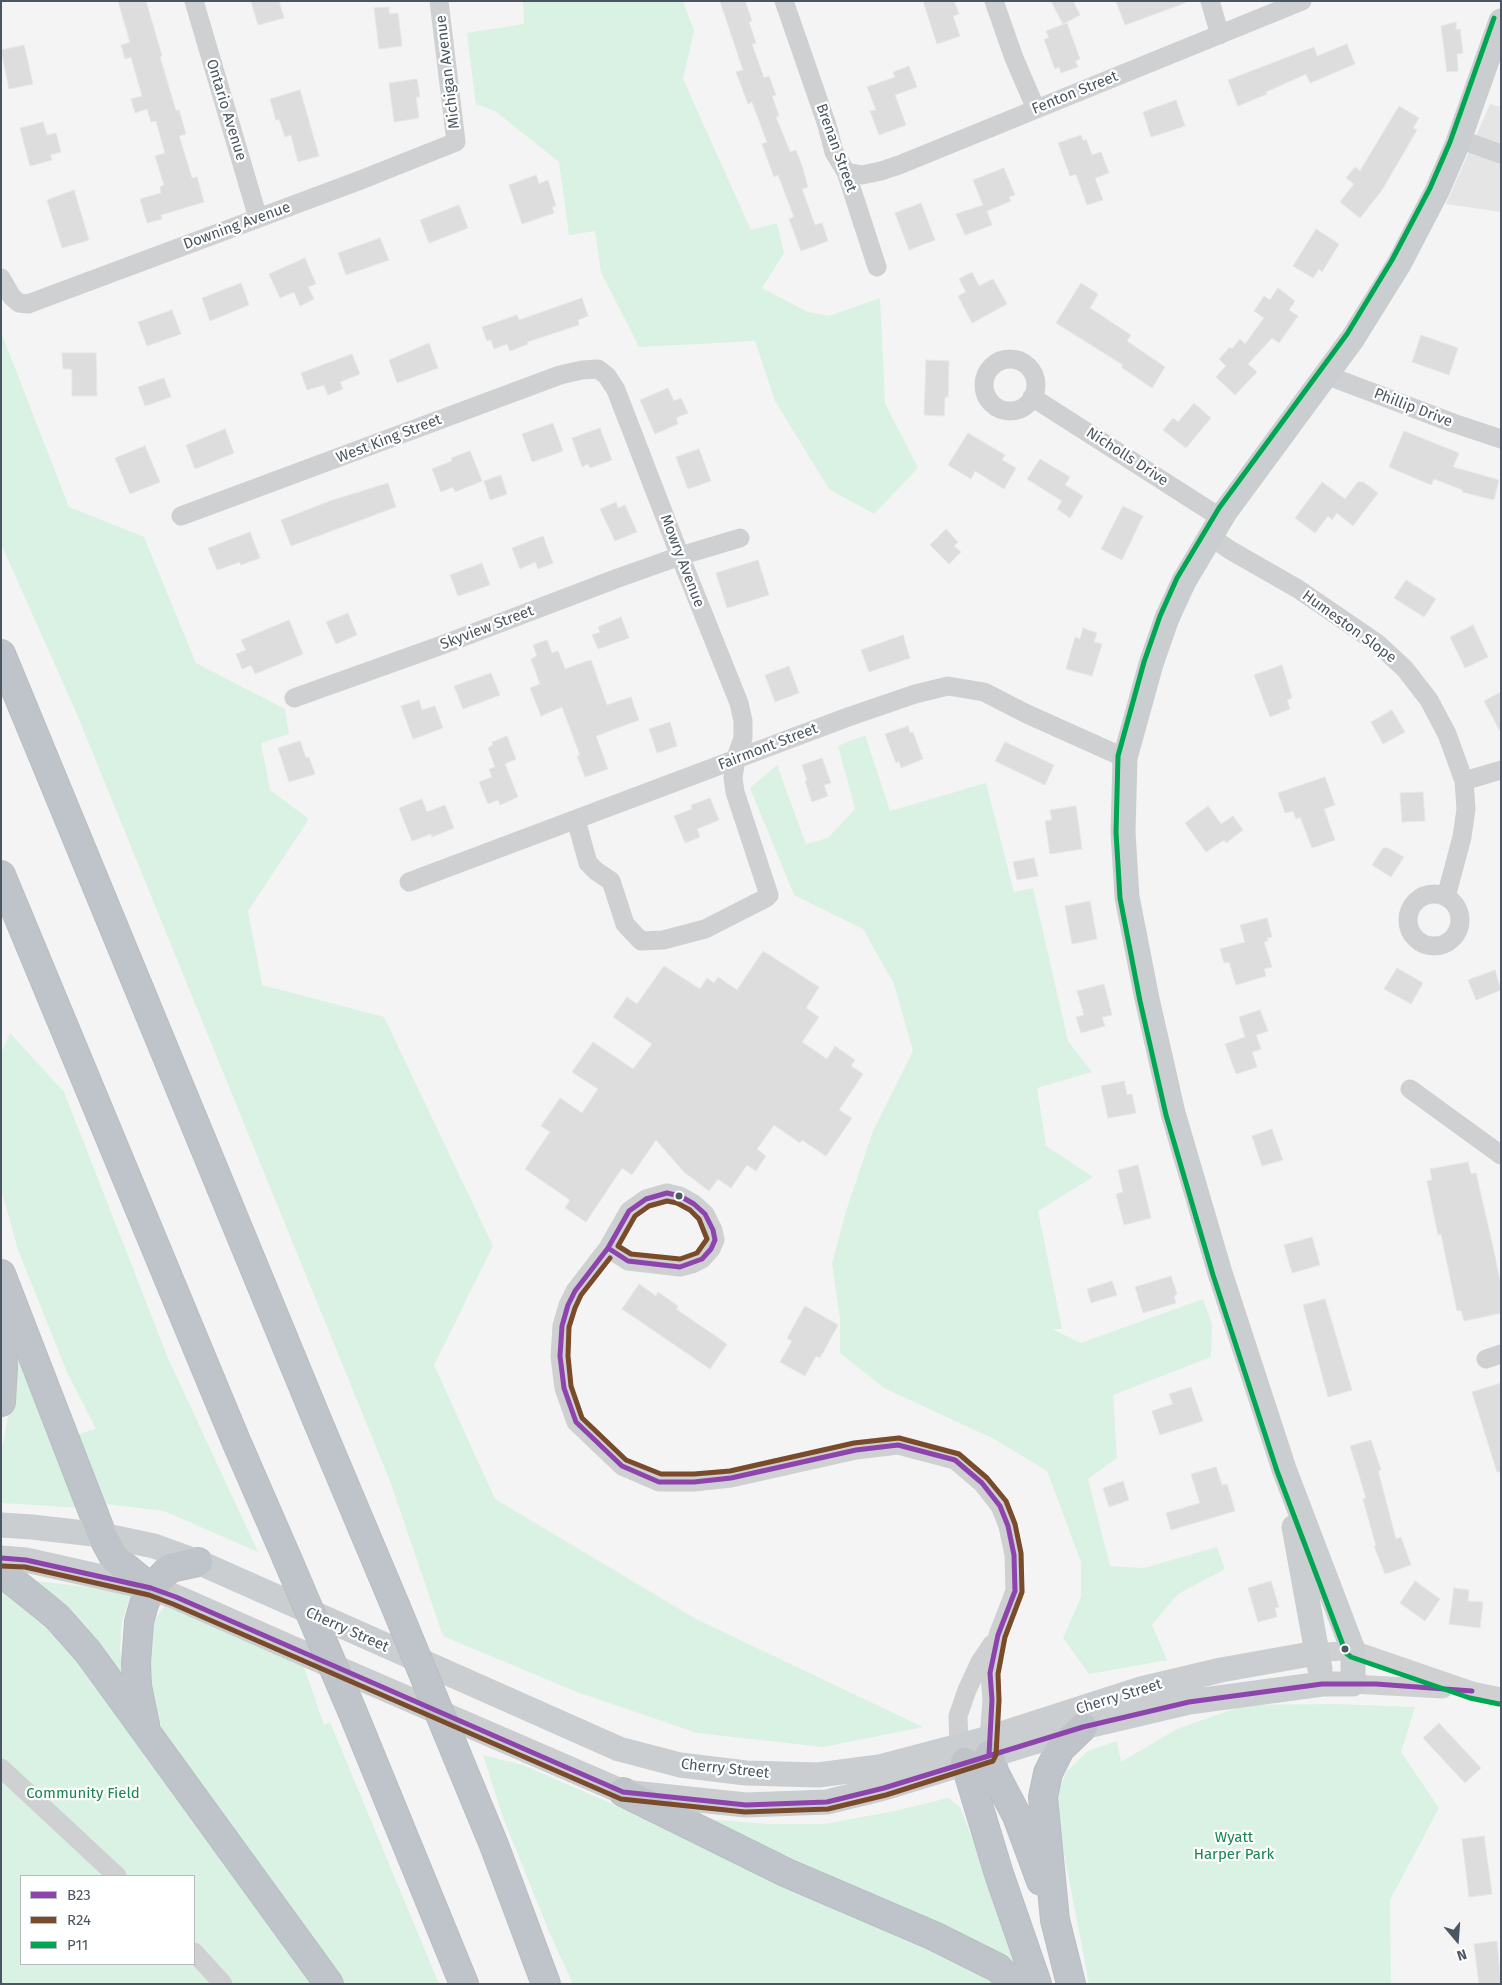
<!DOCTYPE html>
<style>
body{margin:0}
#map{position:relative;width:1502px;height:1985px;overflow:hidden;background:#f4f4f4;font-family:"Fira Sans",sans-serif}
canvas{display:block}
.frame{position:absolute;inset:0;border:2px solid #4a5661;pointer-events:none}
.legend{position:absolute;left:20px;top:1875px;width:175px;height:90px;box-sizing:border-box;background:#fff;border:1px solid #b7bbc0;margin:0;padding:6px 9px;list-style:none;font-size:15px;color:#4a5661}
.legend li{display:flex;align-items:center;gap:10px;height:25px}
.legend b{width:25px;border:1px solid #b7bbc0}
.north{position:absolute;left:1432px;top:1915px;width:50px;height:50px;-webkit-text-stroke:4px #fff;paint-order:stroke;rotate:162deg;font-size:14px;font-weight:700;line-height:20px;text-align:center;color:#4a5661}
.north::after{content:'';display:block;margin:auto;width:18px;height:22px;background:#4a5661;clip-path:polygon(50% 0,100% 100%,50% 72%,0 100%)}
</style>
<div id="map">
<canvas width="1502" height="1985"></canvas>
<div class="frame"></div>
<ul class="legend">
<li><b style="height:6px;background:#8e44ad"></b>B23</li>
<li><b style="height:6px;background:#7a4b2a"></b>R24</li>
<li><b style="height:6px;background:#00a651"></b>P11</li>
</ul>
<div class="north">N</div>
</div>
<script>
const c = document.querySelector('canvas').getContext('2d');
c.lineJoin = 'round';
function fill(path, color) { c.fillStyle = color; c.fill(path, 'evenodd'); }
const toPath = rows => new Path2D(rows.map(r => 'M' + r).join(''));
function trace(path, color, width, dash) { c.strokeStyle = color; c.lineWidth = width; c.lineCap = dash ? 'butt' : 'round'; c.setLineDash(dash || []); c.stroke(path); }
function label(font, color, halo, rows, align = 'center') {
  c.font = font + ' "Fira Sans",sans-serif'; c.lineWidth = 4.5; c.setLineDash([]); c.textBaseline = 'middle'; c.strokeStyle = halo; c.fillStyle = color; for (const [text, x, y, turn = 0] of rows) {
    c.save(); c.translate(x, y); c.rotate((+turn || 0) * Math.PI / 180); c.textAlign = isNaN(turn) ? turn : align; if (halo) c.strokeText(text, 0, 0); c.fillText(text, 0, 0); c.restore();
  }
}
const education = toPath([
 [1490,104,1501,107,1501,212,1446,204]
]);
const green = toPath([
 [523,1,683,1,694,31,683,79,751,230,777,223,784,253,762,288,808,312,829,316,880,298,885,403,918,468,874,514,829,489,775,401,755,341,639,347,601,272,595,231,569,235,559,162,495,111,476,104,467,33,524,24],
 [1,332,69,507,144,537,196,663,285,709,289,734,261,743,270,790,309,819,248,911,262,985,384,1017,493,1246,434,1365,495,1499,696,1619,923,1727,823,1747,697,1733,577,1692,443,1636,390,1481,76,712,1,544],
 [865,735,890,811,986,783,1014,892,1033,888,1068,1041,1092,1072,1037,1088,1046,1146,1093,1177,1038,1211,1062,1329,1052,1329,1081,1343,1203,1299,1212,1324,1211,1357,1113,1395,1117,1458,1088,1479,1110,1566,1144,1568,1217,1547,1225,1569,1178,1594,1152,1625,1167,1660,1089,1674,1063,1638,1081,1597,1081,1562,1047,1471,996,1440,884,1388,840,1353,840,1319,832,1264,845,1214,873,1131,913,1051,894,984,863,929,794,895,750,788,777,765,806,844,828,838,855,809,838,746],
 [10,1033,64,1092,168,1358,258,1552,164,1511,105,1504,76,1435,96,1429,67,1372,18,1250,1,1188,1,1053],
 [18,1353,84,1508,1,1503,1,1453,10,1408,15,1354],
 [36,1581,87,1587,131,1595,122,1622,120,1650,125,1679,119,1680,55,1598],
 [1,1589,69,1643,329,1984,1,1984],
 [21,1876,194,1876,194,1964,21,1964],
 [165,1606,210,1623,303,1664,324,1725,330,1722,439,1984,344,1984,199,1791,157,1725,150,1701,147,1642,155,1619],
 [1334,1704,1415,1707,1401,1752,1439,1808,1390,1900,1391,1984,1089,1984,1063,1848,1056,1798,1066,1772,1088,1751,1117,1741,1121,1762,1177,1729,1245,1705],
 [483,1755,523,1765,672,1830,866,1919,992,1979,997,1984,573,1984,550,1934,504,1820],
 [948,1798,960,1807,1025,1976,852,1886,707,1819,768,1824,824,1824,895,1811]
]);
const building = toPath([
 [118,1,146,1,162,56,160,57,176,111,179,110,186,134,179,136,192,178,197,177,204,202,161,215,162,219,147,223,140,199,161,193,160,187,164,185,155,156,165,153,156,121,151,122,147,109,135,113,131,99,142,96,131,57,125,59,121,45,130,42,118,1],
 [251,1,279,1,284,18,258,25,251,1],
 [720,1,745,1,752,21,749,22,756,43,752,44,764,78,769,76,776,95,772,96,779,116,776,117,790,152,796,150,802,166,808,187,802,189,815,225,822,223,828,241,801,251,789,219,794,217,778,175,774,177,762,144,767,142,752,102,748,104,736,72,743,70,720,1],
 [923,1,954,1,959,14,953,16,960,36,937,44,923,1],
 [1051,1,1073,1,1080,15,1063,24,1051,1],
 [1116,1,1185,1,1185,3,1125,25,1116,1],
 [389,7,389,14,398,13,402,46,379,49,374,8,389,7],
 [1456,22,1456,30,1460,29,1463,53,1457,54,1458,71,1447,72,1441,26,1456,22],
 [1067,23,1080,59,1075,61,1078,67,1061,73,1059,67,1055,69,1044,39,1049,38,1046,31,1067,23],
 [1347,44,1355,64,1310,83,1306,74,1266,92,1267,94,1238,106,1228,80,1314,47,1317,56,1347,44],
 [24,45,33,84,9,89,1,50,24,45],
 [909,66,917,87,895,95,906,125,879,135,870,111,876,110,867,87,895,77,893,72,909,66],
 [417,79,420,97,416,97,419,118,394,122,389,83,417,79],
 [300,90,319,156,298,162,291,135,285,137,279,119,276,120,270,99,300,90],
 [1176,100,1185,126,1151,137,1143,112,1176,100],
 [1399,106,1419,118,1413,128,1417,130,1382,190,1360,218,1340,202,1354,184,1346,178,1355,167,1360,171,1399,106],
 [43,122,47,135,56,133,61,152,50,155,52,160,30,166,20,128,43,122],
 [1081,135,1083,141,1086,139,1092,155,1101,152,1109,173,1095,178,1103,200,1087,205,1076,174,1070,176,1058,143,1081,135],
 [1004,168,1015,195,1009,197,1011,201,987,211,992,225,965,235,956,214,983,205,973,180,1004,168],
 [536,175,539,184,548,180,556,206,552,207,554,213,522,224,509,185,536,175],
 [74,190,89,240,62,248,47,200,74,190],
 [921,203,935,240,909,250,895,213,921,203],
 [459,205,468,228,429,243,420,220,459,205],
 [1316,229,1339,244,1322,272,1319,269,1313,278,1293,266,1316,229],
 [380,238,389,260,346,275,338,253,380,238],
 [305,258,316,284,308,287,314,299,300,306,294,292,280,298,269,274,305,258],
 [972,272,979,286,993,279,1007,304,972,323,958,296,966,292,959,279,972,272],
 [241,283,249,305,210,321,202,298,241,283],
 [1081,283,1098,294,1090,308,1131,335,1127,341,1165,367,1152,388,1121,367,1123,365,1056,323,1081,283],
 [1278,288,1295,301,1289,310,1298,316,1279,343,1272,338,1248,364,1257,372,1235,395,1216,377,1226,366,1219,359,1230,347,1232,349,1240,339,1245,344,1264,318,1254,311,1264,296,1270,300,1278,288],
 [582,298,588,316,578,320,579,325,527,342,528,344,510,351,507,344,494,349,491,340,487,341,482,327,517,315,519,320,582,298],
 [172,310,181,334,147,346,138,322,172,310],
 [1421,335,1458,348,1449,375,1412,362,1421,335],
 [429,343,438,368,397,383,389,360,429,343],
 [62,353,96,353,97,396,72,396,72,369,63,369,62,353],
 [352,354,360,374,340,382,343,389,328,395,324,385,307,390,301,373,352,354],
 [926,360,949,361,948,397,945,397,944,416,924,415,926,360],
 [164,378,171,397,145,406,138,387,164,378],
 [668,388,674,401,681,398,688,413,676,418,678,424,655,434,640,400,668,388],
 [1194,403,1211,418,1186,448,1163,430,1173,418,1178,422,1194,403],
 [553,423,563,451,532,462,522,434,553,423],
 [600,428,612,460,590,468,588,464,582,467,572,438,600,428],
 [225,429,234,453,195,469,186,445,225,429],
 [1404,431,1459,453,1453,467,1499,480,1494,500,1462,492,1463,490,1434,479,1431,485,1389,467,1404,431],
 [968,433,1005,455,1002,460,1016,468,1004,489,975,471,971,479,948,465,968,433],
 [145,446,160,482,130,494,115,458,145,446],
 [699,449,711,481,688,489,676,457,699,449],
 [470,451,482,481,455,492,453,487,441,492,432,469,452,461,451,458,470,451],
 [1040,459,1070,477,1065,485,1083,496,1070,518,1057,509,1062,501,1027,479,1040,459],
 [501,475,507,494,490,500,484,481,501,475],
 [1322,482,1345,499,1358,482,1363,482,1378,493,1353,526,1337,513,1332,520,1328,516,1315,533,1295,518,1322,482],
 [388,483,396,507,291,546,281,520,330,501,388,483],
 [616,502,618,508,625,505,637,532,615,541,600,509,616,502],
 [1123,506,1143,516,1122,560,1101,549,1123,506],
 [946,529,958,542,954,546,961,552,949,564,930,545,946,529],
 [250,532,260,558,241,565,240,562,217,570,208,548,250,532],
 [543,536,553,563,538,569,535,562,520,569,512,548,543,536],
 [758,560,769,595,727,608,716,573,758,560],
 [482,563,490,585,458,596,450,575,482,563],
 [1406,580,1436,599,1424,617,1394,598,1406,580],
 [348,613,357,635,336,644,326,622,348,613],
 [621,617,629,638,598,649,592,635,600,632,598,627,621,617],
 [289,620,303,654,255,674,251,665,242,669,236,654,246,650,241,640,289,620],
 [1473,625,1488,657,1465,668,1450,637,1473,625],
 [1083,628,1097,633,1094,642,1102,644,1092,676,1066,669,1075,637,1080,639,1083,628],
 [903,635,910,658,869,672,861,650,903,635],
 [547,640,552,653,558,651,565,669,591,660,607,705,631,697,639,720,596,736,608,769,585,777,577,756,580,755,562,707,541,716,530,688,540,684,531,659,537,656,533,645,547,640],
 [1282,665,1292,698,1287,700,1290,709,1270,717,1254,675,1282,665],
 [789,666,799,693,775,702,765,675,789,666],
 [491,673,500,695,463,709,454,686,491,673],
 [1501,692,1501,733,1484,701,1501,692],
 [419,700,422,710,435,706,443,728,413,739,401,706,419,700],
 [1392,710,1405,732,1383,744,1371,722,1392,710],
 [670,722,677,746,657,753,649,729,670,722],
 [908,726,910,733,913,732,923,759,901,768,899,761,896,763,885,734,908,726],
 [507,736,516,759,505,764,518,797,500,805,498,800,488,804,479,782,492,777,489,769,495,767,488,748,493,745,492,742,507,736],
 [300,741,306,758,309,757,315,774,289,782,278,748,300,741],
 [1005,742,1054,765,1045,785,995,761,1005,742],
 [822,758,831,783,824,785,828,796,812,802,805,781,807,780,802,765,822,758],
 [1325,777,1335,805,1324,809,1335,840,1312,848,1300,817,1296,819,1293,811,1285,813,1278,793,1325,777],
 [1423,792,1425,821,1402,822,1400,793,1423,792],
 [710,798,719,820,697,829,700,837,685,843,674,816,692,809,691,805,710,798],
 [422,799,427,812,445,805,454,828,432,837,431,834,412,841,399,808,422,799],
 [1076,806,1082,849,1050,854,1045,821,1052,820,1050,810,1076,806],
 [1208,806,1221,824,1233,816,1243,830,1226,843,1224,840,1206,852,1185,823,1208,806],
 [1383,848,1388,848,1404,857,1391,877,1372,865,1383,848],
 [1034,858,1038,876,1017,880,1013,862,1034,858],
 [1090,901,1097,939,1072,944,1065,906,1090,901],
 [1267,918,1272,937,1267,938,1268,941,1264,942,1272,967,1264,969,1266,976,1236,985,1229,962,1224,963,1220,949,1245,942,1240,925,1267,918],
 [763,951,819,987,806,1008,819,1017,802,1042,827,1059,835,1046,855,1060,851,1066,863,1074,839,1110,852,1118,826,1156,802,1140,800,1143,774,1125,757,1149,766,1156,756,1171,747,1165,731,1188,718,1179,709,1191,684,1172,656,1140,632,1175,622,1168,586,1222,565,1208,570,1200,525,1169,550,1132,541,1126,560,1098,582,1113,598,1089,572,1072,593,1042,633,1069,652,1044,613,1017,627,997,637,1004,664,966,700,989,707,978,714,983,718,977,737,990,763,951],
 [1397,968,1423,983,1411,1004,1384,989,1397,968],
 [1495,970,1501,990,1476,1000,1468,980,1495,970],
 [1104,984,1112,1015,1102,1017,1105,1026,1081,1033,1076,1017,1084,1015,1077,991,1104,984],
 [1260,1010,1268,1031,1256,1035,1261,1049,1252,1052,1257,1067,1236,1074,1225,1044,1245,1037,1239,1017,1260,1010],
 [1124,1081,1127,1095,1132,1094,1136,1113,1108,1118,1101,1086,1124,1081],
 [1272,1129,1283,1160,1262,1166,1252,1136,1272,1129],
 [1468,1162,1471,1174,1476,1173,1493,1247,1501,1285,1501,1313,1464,1321,1461,1310,1457,1311,1441,1234,1438,1235,1427,1181,1432,1180,1430,1169,1468,1162],
 [1138,1165,1151,1218,1124,1225,1116,1194,1123,1192,1118,1170,1138,1165],
 [1312,1237,1320,1265,1292,1273,1284,1245,1312,1237],
 [1171,1276,1177,1294,1174,1296,1176,1303,1143,1313,1135,1287,1171,1276],
 [1112,1281,1117,1295,1091,1303,1087,1289,1112,1281],
 [639,1284,656,1296,658,1292,678,1306,676,1309,727,1344,710,1369,622,1309,639,1284],
 [1325,1299,1352,1390,1328,1397,1303,1305,1325,1299],
 [805,1306,838,1325,820,1358,816,1356,805,1376,780,1362,792,1341,787,1338,805,1306],
 [1501,1383,1501,1472,1497,1472,1472,1392,1501,1383],
 [1191,1387,1203,1421,1160,1435,1152,1411,1173,1404,1169,1394,1191,1387],
 [1371,1440,1381,1470,1378,1471,1396,1539,1401,1537,1411,1565,1385,1574,1374,1546,1376,1546,1363,1499,1366,1498,1350,1446,1371,1440],
 [1216,1467,1222,1485,1227,1484,1235,1511,1171,1530,1166,1513,1200,1503,1191,1474,1216,1467],
 [1123,1481,1129,1500,1109,1507,1103,1488,1123,1481],
 [1271,1581,1279,1607,1275,1608,1277,1617,1258,1622,1248,1588,1271,1581],
 [1415,1581,1440,1599,1425,1621,1400,1603,1415,1581],
 [1454,1588,1469,1590,1468,1601,1483,1602,1480,1628,1449,1624,1454,1588],
 [1439,1723,1481,1768,1465,1783,1423,1738,1439,1723],
 [1484,1836,1492,1894,1469,1897,1462,1839,1484,1836],
 [1497,1941,1501,1984,1479,1984,1474,1944,1497,1941]
]);
const minor = toPath([
 [194,1,258,218],
 [784,1,827,125,834,152,846,172,877,267],
 [994,1,1014,58,1036,109],
 [1210,1,1220,35],
 [1459,139,1501,154],
 [846,172,862,175,881,171,899,165,1302,1],
 [1,278,12,297,19,303,28,304,358,181,456,142,439,1],
 '984 385a26 26 0 1 1 52 0a26 26 0 1 1-52 0Z',
 [1326,375,1453,423,1501,439],
 [1032,397,1221,518],
 [181,516,560,375,582,370,598,369,607,376,616,390,680,556,739,703,743,721,743,738,736,758,733,778,735,792,769,895,766,898,705,929,663,940,641,941,625,924,611,881,596,871,588,863,576,820],
 [1210,536,1230,550,1298,589,1377,643,1405,669,1429,700,1447,734,1464,781,1466,809,1462,837,1446,897],
 [294,698,442,645,618,578,680,556,740,538],
 [1464,781,1501,770],
 [409,882,848,717,915,694,948,686,984,692,1027,714,1125,758],
 '1408 920a26 26 0 1 1 52 0a26 26 0 1 1-52 0Z',
 [1410,1089,1501,1155],
 [608,1248,628,1261,680,1267,692,1264,702,1259,711,1249,715,1240,713,1230,705,1214,694,1204,680,1196,667,1193,646,1199,629,1211,608,1248,575,1291,568,1305,562,1326,560,1356,564,1388,576,1422,622,1466,659,1482,694,1482,731,1478,856,1450,898,1445,955,1460,982,1483,1000,1506,1008,1526,1014,1555,1015,1591,998,1635,990,1673,992,1700,989,1738],
 [1486,1359,1501,1354],
 [1316,1653,1353,1650,1472,1691,1501,1697],
 [1353,1684,1443,1689],
 [959,1745,958,1716,967,1690,980,1662,992,1644],
 [1,1768,117,1876],
 [194,1952,223,1984]
]);
const major = toPath([
 [1,1525,32,1527,102,1535,154,1546,198,1562,619,1749,680,1765,746,1773,818,1775,879,1767,989,1738,1141,1689,1221,1670,1316,1653],
 [1294,1527,1320,1669],
 [1,1558,26,1560,151,1588,176,1597,339,1669,623,1792,746,1805,827,1802,884,1788,1083,1727,1189,1702,1322,1684,1353,1684,1353,1650,1284,1469,1220,1273,1173,1113,1147,999,1127,897,1123,832,1125,758,1151,664,1167,618,1184,581,1225,512,1353,338,1399,264,1437,191,1457,145,1501,21]
]);
const highway = toPath([
 [1,654,320,1427,395,1605],
 [1,875,236,1441,286,1556],
 [1,1274,102,1535,115,1559,151,1588],
 [1,1328,3,1367,1,1402],
 [1,1576,10,1579,45,1607,57,1617,88,1652,329,1984],
 [353,1713,464,1984],
 [145,1725,137,1686,136,1663,139,1622,144,1604,151,1588,170,1568,198,1562],
 [989,1755,995,1774,1017,1816,1041,1881],
 [458,1758,494,1845,546,1984],
 [965,1762,999,1874,1037,1984],
 [623,1792,787,1873,934,1936,998,1968,1014,1984],
 [1071,1984,1055,1920,1043,1797,1048,1773,1060,1749,1083,1727]
]);
const highwayBridge = toPath([
 [286,1556,353,1713],
 [395,1605,458,1758]
]);
const bus1 = toPath([
 [667,1193,680,1196,694,1204,705,1214,713,1230,715,1240,711,1249,702,1259,680,1267,628,1261,608,1248,629,1211,646,1199,667,1193],
 [608,1248,575,1291,568,1305,562,1326,560,1356,564,1388,576,1422,622,1466,659,1482,694,1482,731,1478,856,1450,898,1445,955,1460,982,1483,1000,1506,1008,1526,1014,1555,1015,1591,998,1635,990,1673,992,1700,989,1755],
 [1,1558,26,1560,151,1588,176,1597,623,1792,746,1805,827,1802,884,1788,1083,1727,1189,1702,1322,1684,1376,1684,1472,1691]
]);
const bus2 = toPath([
 [667,1201,677,1203,690,1210,699,1219,707,1239,697,1253,680,1259,631,1254,618,1246,635,1216,649,1206,667,1201],
 [1,1566,25,1567,149,1595,173,1604,621,1799,745,1812,828,1809,886,1795,993,1761,996,1755,999,1700,998,1674,1005,1637,1022,1592,1021,1553,1015,1524,1006,1501,987,1478,959,1454,899,1438,854,1443,730,1471,694,1474,661,1474,626,1460,582,1418,571,1386,568,1356,569,1327,575,1308,581,1295,610,1258]
]);
const bus3 = toPath([
 [1494,18,1450,142,1430,188,1392,260,1347,334,1219,508,1177,578,1160,616,1144,662,1118,756,1116,832,1120,898,1140,1001,1166,1115,1213,1275,1277,1471,1346,1653,1351,1657,1470,1698,1499,1704]
]);
const markers = [
 [679,1196,4.5,"#4a5661"],
 [1345,1649,4.5,"#4a5661"]
];
const streetNames = [
 ["Michigan Avenue",448,72,-97],
 ["Fenton Street",1075,93,-22],
 ["Ontario Avenue",226,110,73],
 ["Brenan Street",836,148,70],
 ["Downing Avenue",237,226,-20],
 ["Phillip Drive",1413,408,21],
 ["West King Street",389,439,-21],
 ["Nicholls Drive",1127,457,33],
 ["Mowry Avenue",682,561,69],
 ["Humeston Slope",1349,627,36],
 ["Skyview Street",487,628,-21],
 ["Fairmont Street",768,747,-21],
 ["Cherry Street",347,1630,24],
 ["Cherry Street",1119,1697,-17],
 ["Cherry Street",725,1769,6]
];
const parkNames = [
 ["Community Field",83,1794],
 ["Wyatt",1234,1838],
 ["Harper Park",1234,1855]
];
fill(education, '#e6e5e6');
fill(green, '#d9f2e3');
fill(building, '#ddddde');
trace(building, '#e5e6e7', 1);
trace(highway, '#b9bec3', 30);
trace(minor, '#ced0d2', 19);
trace(major, '#caced1', 25);
trace(highway, '#bec4c9', 28);
trace(highwayBridge, '#b9bec3', 30, []);
trace(highwayBridge, '#bec4c9', 28);
trace(bus1, '#8e44ad', 5);
trace(bus2, '#7a4b2a', 5);
trace(bus3, '#00a651', 5);
for (const [x, y, r, color] of markers) { const dot = new Path2D(); dot.arc(x, y, r, 0, 2 * Math.PI); c.fillStyle = color; c.fill(dot); trace(dot, '#fff', 2); }
label('15px', '#4a5661', '#fff', streetNames);
label('15px', '#17864f', '#fff', parkNames);
</script>
